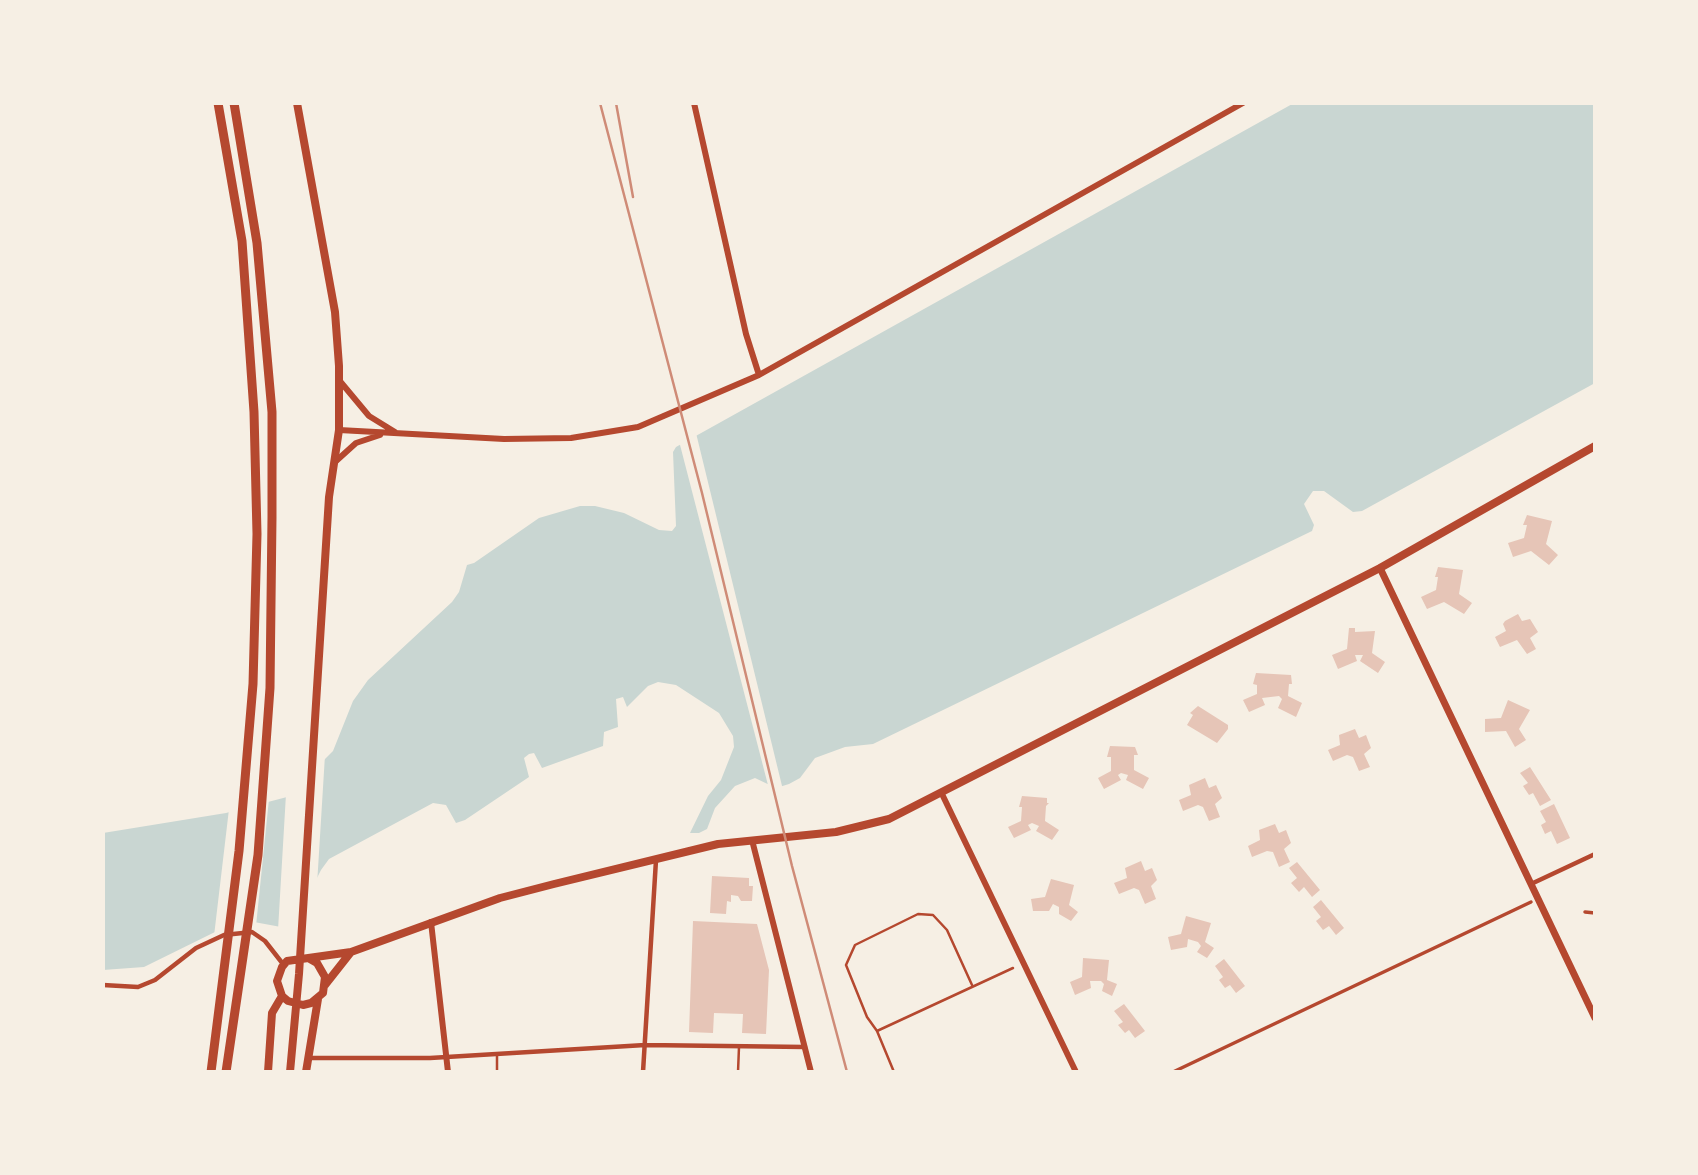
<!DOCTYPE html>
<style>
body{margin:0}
#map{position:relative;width:1698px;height:1175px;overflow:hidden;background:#f6efe4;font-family:Arial,sans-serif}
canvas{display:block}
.frame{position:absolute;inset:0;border:105px solid #f6efe4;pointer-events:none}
</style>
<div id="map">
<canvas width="1698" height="1175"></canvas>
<div class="frame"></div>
</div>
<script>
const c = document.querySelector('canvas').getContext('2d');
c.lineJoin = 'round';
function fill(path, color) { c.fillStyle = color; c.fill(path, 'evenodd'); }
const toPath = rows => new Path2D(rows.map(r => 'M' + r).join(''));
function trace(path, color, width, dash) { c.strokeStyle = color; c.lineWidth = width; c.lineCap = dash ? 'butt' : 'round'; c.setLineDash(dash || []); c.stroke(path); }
const water = toPath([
 [1294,103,1595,103,1595,383,1362,511,1353,512,1324,491,1313,491,1304,504,1314,525,1312,531,873,744,845,747,815,758,800,778,789,784,776,788,755,778,735,786,715,808,707,829,699,833,690,833,708,796,721,780,734,747,733,736,719,713,676,685,658,682,648,686,627,707,623,697,616,699,618,727,604,732,603,746,542,768,534,753,529,754,524,758,529,777,465,820,456,823,446,805,433,803,329,859,321,870,295,922,281,927,254,922,215,932,144,967,103,970,103,833,226,813,287,797,333,751,353,701,368,680,452,602,459,592,467,565,474,563,539,518,580,506,595,506,624,513,659,530,672,531,676,526,673,452,676,447]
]);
const pier = toPath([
 [696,433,783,790,780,792,769,789,679,441],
 [325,755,317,885,298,924,288,931,278,930,286,794],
 [269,799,256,926,214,936,229,809]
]);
const building = toPath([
 [1527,515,1552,521,1546,544,1558,555,1549,565,1531,551,1513,557,1508,543,1524,538,1527,525,1523,525],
 [1438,567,1463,570,1459,594,1472,603,1464,614,1444,602,1427,609,1421,597,1436,590,1438,577,1435,577],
 [1518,614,1522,621,1530,619,1538,632,1530,638,1536,649,1527,654,1517,640,1500,647,1495,637,1506,631,1503,624,1505,621],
 [1349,628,1355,628,1355,632,1375,631,1372,653,1385,662,1378,673,1360,661,1363,655,1355,655,1357,661,1338,669,1332,655,1347,649],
 [1256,673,1291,675,1292,684,1289,684,1288,696,1302,703,1296,717,1278,708,1282,699,1279,696,1262,698,1265,705,1249,712,1243,700,1257,694,1257,685,1253,684],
 [1508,700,1530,710,1519,729,1526,740,1515,747,1506,731,1485,732,1485,719,1501,718],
 [1198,706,1228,725,1228,729,1217,743,1187,725,1193,715,1190,713],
 [1355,729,1359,738,1366,735,1371,748,1364,754,1370,767,1359,771,1353,757,1347,755,1333,761,1328,750,1340,745,1339,735],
 [1110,746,1135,747,1138,755,1134,755,1134,770,1149,778,1143,789,1126,780,1128,775,1121,773,1118,775,1121,780,1104,789,1098,778,1111,771,1111,757,1107,757],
 [1530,767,1551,800,1540,806,1533,793,1529,795,1523,786,1528,783,1520,773],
 [1205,778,1209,788,1216,785,1222,798,1215,804,1220,817,1209,821,1203,807,1198,805,1183,811,1179,800,1191,795,1189,785],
 [1022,796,1047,798,1047,803,1049,803,1046,806,1045,821,1059,830,1052,840,1036,831,1039,826,1032,823,1028,825,1031,830,1014,838,1008,827,1021,821,1022,807,1019,807],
 [1554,804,1570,838,1557,844,1551,831,1545,834,1541,825,1546,822,1540,811],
 [1275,824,1279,833,1286,830,1291,843,1284,849,1290,862,1279,867,1273,852,1267,851,1252,857,1248,846,1260,840,1259,830],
 [1141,861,1145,871,1152,868,1157,880,1151,886,1156,899,1145,904,1139,890,1134,888,1119,894,1114,883,1127,878,1125,868],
 [1297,862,1320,890,1312,897,1304,887,1299,892,1291,883,1297,878,1289,868],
 [712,876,749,878,749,886,753,886,752,901,741,901,738,896,731,895,731,902,727,901,726,914,710,913],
 [1051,879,1074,885,1069,905,1078,912,1071,921,1059,914,1059,907,1053,904,1049,911,1033,911,1031,899,1045,897],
 [1321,900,1344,928,1336,935,1329,926,1323,930,1316,921,1321,917,1313,907],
 [1186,916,1211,923,1205,942,1214,948,1207,958,1197,952,1201,946,1198,942,1188,939,1187,947,1171,950,1168,937,1181,934],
 [693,921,757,924,769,970,766,1034,742,1033,743,1014,714,1013,713,1033,689,1032],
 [1083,958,1109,960,1107,980,1117,984,1112,996,1102,991,1104,984,1101,981,1090,981,1091,988,1075,995,1070,982,1082,977],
 [1224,959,1245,986,1236,993,1230,985,1225,988,1219,980,1223,977,1215,966],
 [1124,1004,1145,1031,1135,1038,1129,1030,1125,1033,1118,1025,1123,1022,1114,1011]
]);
const service = toPath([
 [877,1031,867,1017,846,965,855,945,918,914,933,915,947,930,972,985],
 [497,1054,497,1072],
 [738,1072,739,1047],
 [894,1072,877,1031,1013,968]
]);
const pedestrian = toPath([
 [1585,912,1595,913],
 [1173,1072,1531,902]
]);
const minor = toPath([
 [1531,884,1595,854],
 [103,985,138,987,155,980,196,948,224,935,252,932,265,941,283,964],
 [309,1058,430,1058,645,1045,805,1047],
 [643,1072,656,860]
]);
const tertiary = toPath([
 [694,103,746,334,759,375],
 [339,380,369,416,395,432],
 [339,430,504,439,571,438,638,427,759,375,1243,103],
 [335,462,356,443,380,435],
 [942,794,1076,1072],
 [752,840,811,1072],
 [431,922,448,1072]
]);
const secondary = toPath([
 [1380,568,1595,1018]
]);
const primary = toPath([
 [351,952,500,898,554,884,718,844,836,832,889,819,1380,568,1595,446],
 [310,959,317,963,325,977,323,993,311,1003,303,1005,288,1001,282,996,277,981,282,967,287,961,351,952,325,985],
 [268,1072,272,1013,282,996],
 [290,1072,299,974,329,497,339,430,339,366,335,312,297,103],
 [306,1072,318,999]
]);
const motorway = toPath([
 [211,1072,239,851,253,684,257,534,254,412,242,241,218,103],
 [226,1072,258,855,270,688,272,517,272,412,257,243,234,103]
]);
const rail = toPath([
 [600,103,702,493,792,866,847,1072],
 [616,103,633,197]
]);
fill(water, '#c9d6d2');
fill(pier, '#f6efe4');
fill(building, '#e6c5b7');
trace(service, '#b5482f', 2.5);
trace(pedestrian, '#b5482f', 3.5);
trace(minor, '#b5482f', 4.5);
trace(tertiary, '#b5482f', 6);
trace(secondary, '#b5482f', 7);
trace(primary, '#b5482f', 8);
trace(motorway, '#b5482f', 9);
trace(rail, '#cf8b77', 2.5);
</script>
